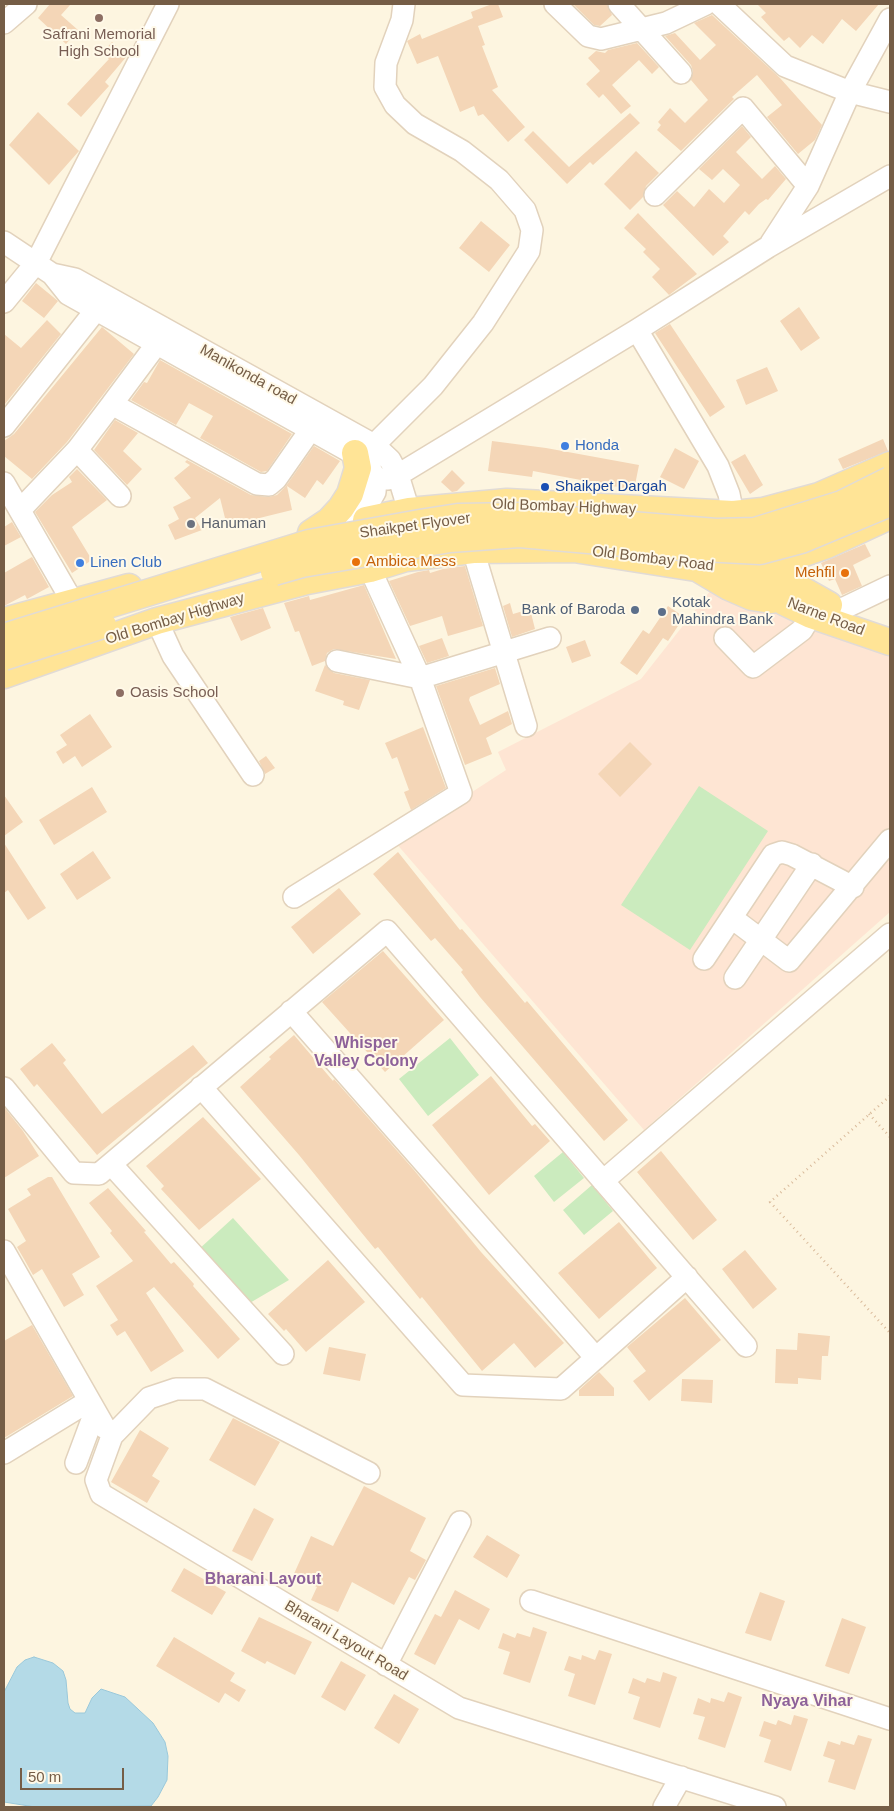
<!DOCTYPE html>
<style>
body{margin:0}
#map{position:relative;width:894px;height:1811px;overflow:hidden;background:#fdf5e0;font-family:Arial,sans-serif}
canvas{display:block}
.frame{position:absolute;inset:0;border:5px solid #755d46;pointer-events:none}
.scale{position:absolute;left:20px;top:1768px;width:104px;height:22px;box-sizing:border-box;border:2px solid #755d46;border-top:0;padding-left:6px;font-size:15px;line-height:18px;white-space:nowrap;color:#755d46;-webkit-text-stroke:4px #fff9e8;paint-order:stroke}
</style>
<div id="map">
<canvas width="894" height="1811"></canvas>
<div class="frame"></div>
<div class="scale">50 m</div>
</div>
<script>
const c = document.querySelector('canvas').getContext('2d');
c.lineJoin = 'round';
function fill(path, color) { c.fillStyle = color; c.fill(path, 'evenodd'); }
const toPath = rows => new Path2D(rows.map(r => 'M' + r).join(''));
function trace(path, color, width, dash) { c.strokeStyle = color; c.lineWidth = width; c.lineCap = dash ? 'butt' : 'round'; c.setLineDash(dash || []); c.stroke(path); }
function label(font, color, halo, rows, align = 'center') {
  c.font = font + ' Arial,sans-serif'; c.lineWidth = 4; c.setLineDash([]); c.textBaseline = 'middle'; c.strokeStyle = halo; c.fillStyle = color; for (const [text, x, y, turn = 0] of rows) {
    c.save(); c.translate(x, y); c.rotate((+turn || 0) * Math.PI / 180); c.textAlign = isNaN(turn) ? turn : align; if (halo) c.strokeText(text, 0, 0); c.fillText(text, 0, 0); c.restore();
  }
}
const commercial = toPath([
 [711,590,890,645,890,912,644,1130,395,842,506,770,498,752,641,679]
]);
const green = toPath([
 [699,786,768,831,690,950,621,905],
 [450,1038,479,1075,428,1116,399,1079],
 [563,1152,584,1178,554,1202,534,1176],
 [592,1185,613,1211,584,1235,563,1210],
 [233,1218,289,1280,248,1304,198,1250]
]);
const water = toPath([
 [34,1657,53,1663,63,1671,66,1680,68,1703,70,1709,75,1713,85,1713,92,1698,101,1689,125,1697,153,1723,165,1742,168,1756,167,1780,158,1797,151,1806,35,1807,4,1802,4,1692,17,1667,25,1660,34,1657]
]);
const building = toPath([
 [50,4,71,4,61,15,78,30,66,44,38,18],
 [492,4,498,4,503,17,478,26,485,45,482,46,498,87,492,90,525,127,508,142,483,114,478,116,474,106,460,112,438,56,417,64,407,41,420,34,422,39,473,18,471,12],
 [573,4,607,4,612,15,600,26,594,25],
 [757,4,879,4,856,31,842,19,823,44,812,35,800,48,789,37,784,41,772,29,761,17,766,13],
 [712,15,780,78,822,125,815,140,798,154,767,117,782,105,757,75,732,97,734,99,681,151,657,130,661,125,658,122,670,108,685,123,708,100,691,80,693,71,691,65,665,36,675,33,700,60,716,45,694,23],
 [112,42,127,56,105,82,109,86,81,117,67,104,109,59,102,53],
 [637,43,659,67,652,74,639,60,612,85,631,106,621,114,603,94,599,98,586,84,600,71,588,58,596,51,605,53,608,50],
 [38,112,79,151,49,185,9,145],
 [630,113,640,123,593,165,590,162,567,184,524,140,533,131,569,167],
 [742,126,751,137,736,152,762,179,775,166,786,179,768,200,766,199,759,204,749,215,745,211,723,236,729,242,713,256,663,205,677,191,694,207,709,189,724,203,740,185,723,169,712,180,699,169],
 [636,151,659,173,646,186,643,197,630,210,604,184],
 [638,213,697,274,669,295,652,277,660,269,643,252,646,249,624,228],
 [481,221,510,245,489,272,459,248],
 [36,283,58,301,44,318,22,301],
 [799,307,820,338,801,351,780,321],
 [47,320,61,334,5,404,4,334,21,348],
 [670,324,725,407,710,417,655,333],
 [102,327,134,354,67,442,32,479,4,456,4,441,14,434],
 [160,360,292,434,267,471,261,472,200,438,213,416,189,403,176,425,131,400,144,382,147,383],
 [767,367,778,391,746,405,736,380],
 [115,420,138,433,123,451,142,469,127,485,94,450],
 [883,439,888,451,843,469,838,459],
 [492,441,546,448,639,465,634,490,533,471,532,477,488,471],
 [314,446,340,461,323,485,317,480,305,498,287,486,292,510,227,526,220,498,195,518,202,530,175,540,168,525,179,519,173,507,191,498,174,478,190,465,185,462,187,460,251,495,268,497,277,495,286,486],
 [675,448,699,461,684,489,660,477],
 [745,454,763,485,750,494,731,462],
 [77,469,107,500,72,527,92,560,72,573,35,512,52,495,72,482,69,477],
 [452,470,465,483,457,491,452,492,441,482],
 [12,522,21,537,4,546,4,527],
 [865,544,871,556,853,565,862,586,842,595,835,579,829,581,821,563],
 [32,557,49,587,27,599,25,595,4,606,4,573],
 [465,566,483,626,448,636,442,616,410,626,389,581,418,572,429,570,430,573,443,569],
 [364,585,396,659,334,649,327,653,325,661,312,666,299,631,295,632,284,603,309,596,310,600],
 [510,603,513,614,530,609,535,629,512,637,503,606],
 [668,606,684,617,668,641,663,638,637,675,620,663,643,630,649,634],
 [263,608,271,628,241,641,230,617],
 [442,638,449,656,427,663,419,646],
 [585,640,591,656,572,663,566,647],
 [325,665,334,673,370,680,359,710,343,705,344,701,315,691],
 [495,668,500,684,470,697,469,700,480,725,508,711,512,724,486,738,492,754,465,765,436,686],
 [90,714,112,747,82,767,75,756,63,764,56,752,67,745,60,735],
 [423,727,446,788,411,810,404,792,409,790,397,757,392,759,385,743],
 [630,742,652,764,620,797,598,774],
 [266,756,275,768,265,774,259,761],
 [92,787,107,812,54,845,39,820],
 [4,795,23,822,4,836],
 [4,843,46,908,28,920,8,890,4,893],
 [93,851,111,878,77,900,60,874],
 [398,852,460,930,462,929,525,1003,527,1001,628,1120,604,1141,480,997,461,972,463,970,435,938,431,941,373,874],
 [339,888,361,914,313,954,291,927],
 [383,951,444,1020,385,1072,322,1002],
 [294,1035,333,1081,334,1079,414,1170,481,1252,564,1343,535,1368,514,1343,482,1371,422,1297,420,1299,378,1247,375,1249,361,1232,299,1155,240,1087,271,1059,269,1057],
 [52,1043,66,1060,63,1063,102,1114,193,1045,208,1063,97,1155,37,1084,34,1087,20,1069],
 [491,1076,532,1126,535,1124,550,1141,489,1195,432,1125],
 [4,1107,23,1131,39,1156,4,1178],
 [203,1117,261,1179,199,1230,161,1189,164,1186,146,1166],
 [661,1151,717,1220,693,1240,637,1172],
 [48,1177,52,1177,100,1257,72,1274,84,1295,64,1307,42,1269,33,1275,24,1259,17,1247,26,1241,8,1209,31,1195,27,1189],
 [108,1188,146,1231,144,1232,171,1264,174,1262,194,1284,193,1286,240,1339,218,1359,154,1287,146,1293,184,1351,151,1372,125,1331,117,1336,110,1325,118,1320,96,1286,133,1261,110,1233,112,1231,89,1203],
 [619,1222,657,1268,599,1319,558,1273],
 [745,1250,777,1289,753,1309,722,1269],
 [328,1260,365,1302,306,1352,286,1329,284,1331,268,1314],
 [685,1298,721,1340,649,1401,633,1381,646,1371,627,1347],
 [32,1325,73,1396,4,1438,4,1341],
 [798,1333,830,1336,828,1356,822,1356,821,1380,798,1378,798,1384,775,1383,776,1349,797,1350],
 [329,1347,366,1354,360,1381,323,1374],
 [599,1372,614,1388,614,1396,579,1396,579,1390],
 [682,1379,713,1380,712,1403,681,1401],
 [233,1418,280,1442,255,1486,209,1460],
 [140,1430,169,1448,152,1476,160,1481,147,1503,111,1482],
 [364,1486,426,1518,410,1551,426,1560,415,1580,409,1577,394,1605,352,1582,338,1612,311,1600,317,1587,293,1576,311,1536,333,1546],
 [254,1508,274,1519,252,1561,232,1551],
 [487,1535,520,1555,507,1578,473,1557],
 [184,1568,226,1592,212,1615,171,1591],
 [455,1590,490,1609,479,1630,459,1619,435,1665,414,1654,435,1614,441,1617],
 [760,1592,785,1601,771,1641,745,1633],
 [259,1617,312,1642,295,1675,267,1661,265,1664,241,1651],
 [842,1618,866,1627,849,1674,825,1666],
 [533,1627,547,1632,530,1683,503,1674,510,1652,498,1648,503,1633,515,1638,517,1633,530,1637],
 [174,1637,235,1673,230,1681,246,1690,239,1702,225,1693,219,1703,156,1666],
 [599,1650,612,1654,595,1705,568,1696,575,1674,564,1670,569,1656,581,1660,582,1655,595,1660],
 [341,1661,366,1675,345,1711,321,1697],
 [663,1672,677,1677,660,1728,633,1719,640,1697,628,1693,633,1678,645,1683,647,1678,660,1682],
 [728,1692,742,1697,725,1748,698,1739,705,1717,693,1714,698,1698,710,1703,711,1698,724,1702],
 [394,1694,419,1709,399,1744,374,1728],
 [794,1715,808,1719,791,1771,764,1762,771,1740,759,1736,764,1721,776,1725,778,1720,791,1725],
 [858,1735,872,1739,855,1790,828,1782,835,1760,823,1756,828,1741,840,1745,841,1741,854,1745]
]);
const path = toPath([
 [890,1096,770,1202,890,1333],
 [869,1114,890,1137]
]);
const minor = toPath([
 [555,4,588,36,601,39,666,23,706,4],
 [619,4,681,73],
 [719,4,785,66,850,92,890,102],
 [4,23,26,4],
 [655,195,743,108,808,186],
 [4,242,52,274,68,294,365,460,376,479,375,492,364,511,352,522],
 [771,243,808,186,850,92,890,19],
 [52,274,75,279,374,445,390,460,398,475,409,511],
 [4,302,36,263,168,4],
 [637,330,718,466,729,494,733,514],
 [156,345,112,404,257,484,269,485,276,479,311,429],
 [4,426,96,310],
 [374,445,433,386,483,323,529,251,532,230,525,210,499,180,462,151,415,124,395,105,385,87,386,63,402,20,404,4],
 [77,450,120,496],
 [376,479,388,479,398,475,637,330,768,247,890,176],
 [4,483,72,601],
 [20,510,77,450,112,404],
 [473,550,526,726],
 [840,610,890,586],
 [157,621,173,656,253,775],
 [725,638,753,667,802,630,811,615],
 [337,661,420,678,550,638],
 [294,897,461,793,420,678,370,569],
 [732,918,789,961,890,840],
 [704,959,773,855,782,852,792,855,853,887],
 [735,978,812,864],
 [291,1011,596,1358],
 [201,1087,463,1385,561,1389,687,1277],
 [4,1088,74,1173,99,1174,387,931,746,1346],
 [111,1164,283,1354],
 [603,1181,890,934],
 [4,1251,105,1428],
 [4,1453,89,1401],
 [76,1463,95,1412],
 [369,1473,205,1389,176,1389,149,1398,112,1436,96,1480,101,1494,459,1708,775,1807],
 [531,1601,890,1719],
 [386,1665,460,1522],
 [664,1807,681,1777]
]);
const major = toPath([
 [366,520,409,511,507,502,733,514,763,511,819,496,890,465],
 [311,533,329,521,341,508,350,494,358,468,355,453],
 [740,554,743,568,754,582,784,602,811,615,890,642],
 [776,563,790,583,829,605],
 [697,568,729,587,752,597,771,600],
 [4,621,129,587],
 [4,675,157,621,307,581,370,569,406,558,473,550,574,549,696,568,743,568,776,563,827,545,890,516]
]);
const majorBridge = toPath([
 [274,572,302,564,450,539,519,534,647,545,760,551,801,540,890,503],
 [4,637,309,543,420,523,458,517,521,516,716,532,755,531,842,504,890,480],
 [4,657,103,625]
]);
const markers = [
 [99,18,5,"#8d6e63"],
 [565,446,5,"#3f7fe0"],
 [545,487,5,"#1a4fb4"],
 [191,524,5,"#6b7280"],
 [356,562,5,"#e8710a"],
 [80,563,5,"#3f7fe0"],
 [845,573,5,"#e8710a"],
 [635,610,5,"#5c6f8a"],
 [662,612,5,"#5c6f8a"],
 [120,693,5,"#8d6e63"]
];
const educationNames = [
 ["Safrani Memorial",99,35],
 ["High School",99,52],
 ["Oasis School",130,693,"left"]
];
const streetNames = [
 ["Manikonda road",248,375,29],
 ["Old Bombay Highway",564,507,2],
 ["Shaikpet Flyover",415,526,-8],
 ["Old Bombay Road",653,559,7],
 ["Narne Road",826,617,21],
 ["Old Bombay Highway",175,619,-17],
 ["Bharani Layout Road",346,1641,31]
];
const shopNames = [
 ["Honda",575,446],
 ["Linen Club",90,563]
];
const transitNames = [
 ["Shaikpet Dargah",555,487]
];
const worshipNames = [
 ["Hanuman",201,524]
];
const foodNames = [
 ["Ambica Mess",366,562],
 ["Mehfil",835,573,"right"]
];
const serviceNames = [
 ["Kotak",672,603],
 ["Mahindra Bank",672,620],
 ["Bank of Baroda",625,610,"right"]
];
const neighbourhoodNames = [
 ["Whisper",366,1044],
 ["Valley Colony",366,1062],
 ["Bharani Layout",263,1580],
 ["Nyaya Vihar",807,1702]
];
fill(commercial, '#fee5d3');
fill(green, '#cbebbe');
fill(water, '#b4dae7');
trace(water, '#9ac8da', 1);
fill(building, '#f4d6b7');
trace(minor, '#e2d2bc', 24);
trace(major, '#e1dbd6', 29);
trace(path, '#d9ba9a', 2.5, [1, 4]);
trace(minor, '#fff', 21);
trace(major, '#ffe496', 26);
trace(majorBridge, '#e1dbd6', 29, []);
trace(majorBridge, '#ffe496', 26);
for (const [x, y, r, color] of markers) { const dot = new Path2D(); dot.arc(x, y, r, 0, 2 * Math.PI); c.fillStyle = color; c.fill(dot); trace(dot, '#fff9e8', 2); }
label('15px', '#785e54', '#fff9e8', educationNames);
label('15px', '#755d46', '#fff9e8', streetNames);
label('15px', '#366cbe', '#fff9e8', shopNames, 'left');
label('15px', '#164399', '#fff9e8', transitNames, 'left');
label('15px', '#5b616d', '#fff9e8', worshipNames, 'left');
label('15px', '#c56008', '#fff9e8', foodNames, 'left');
label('15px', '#4e5e75', '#fff9e8', serviceNames, 'left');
label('bold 16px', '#8d6199', '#fff9e8', neighbourhoodNames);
</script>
